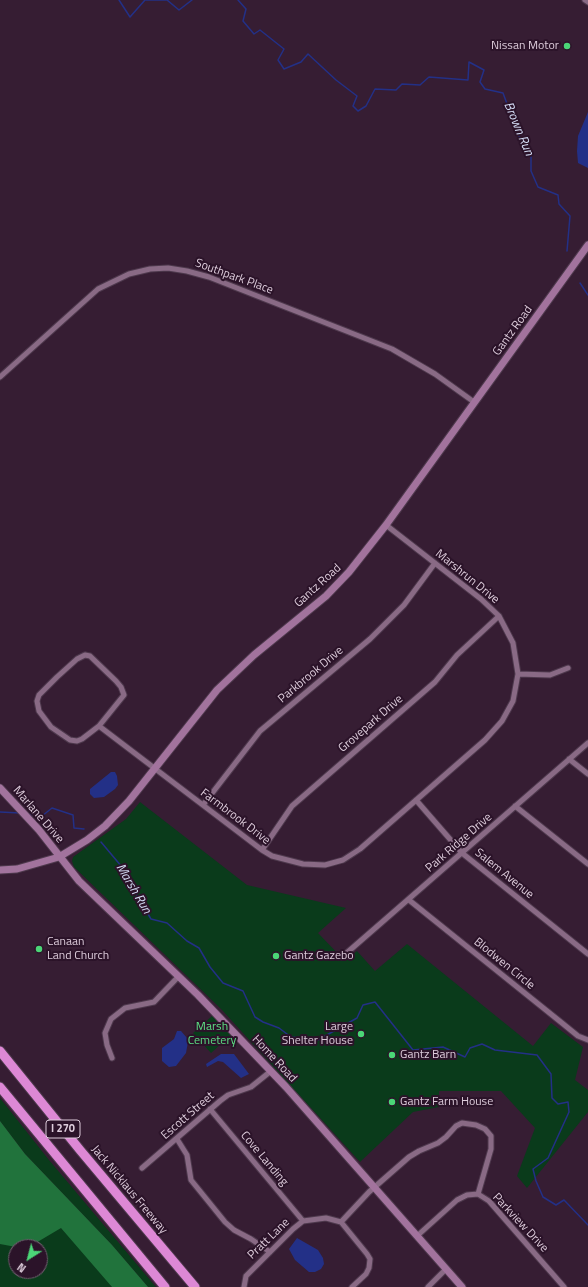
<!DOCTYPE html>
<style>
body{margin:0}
#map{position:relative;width:588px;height:1287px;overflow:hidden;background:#361d33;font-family:"Titillium Web",sans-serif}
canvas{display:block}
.north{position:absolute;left:8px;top:1239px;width:40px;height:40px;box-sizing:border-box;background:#2b1329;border:1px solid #725d70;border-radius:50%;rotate:216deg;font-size:11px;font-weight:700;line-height:16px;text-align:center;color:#ddccdb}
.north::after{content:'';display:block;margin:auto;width:14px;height:18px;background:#4bd677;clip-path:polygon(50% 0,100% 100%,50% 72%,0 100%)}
</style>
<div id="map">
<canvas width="588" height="1287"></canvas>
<div class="north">N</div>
</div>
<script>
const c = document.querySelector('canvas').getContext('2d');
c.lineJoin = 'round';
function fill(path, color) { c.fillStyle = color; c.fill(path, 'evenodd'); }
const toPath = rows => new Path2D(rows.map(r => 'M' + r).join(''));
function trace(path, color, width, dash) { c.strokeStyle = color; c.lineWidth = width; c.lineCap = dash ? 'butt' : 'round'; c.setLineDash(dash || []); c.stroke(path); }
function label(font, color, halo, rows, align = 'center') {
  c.font = font + ' "Titillium Web",sans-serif'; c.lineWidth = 4; c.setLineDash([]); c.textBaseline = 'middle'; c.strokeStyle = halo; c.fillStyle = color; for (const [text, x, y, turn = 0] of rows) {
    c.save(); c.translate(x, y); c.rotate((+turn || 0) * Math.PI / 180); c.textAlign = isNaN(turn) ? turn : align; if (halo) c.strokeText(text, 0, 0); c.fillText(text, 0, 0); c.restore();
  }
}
const green = toPath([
 [140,802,247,885,346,908,318,933,345,961,357,951,375,971,407,944,533,1046,551,1023,583,1047,575,1080,588,1090,588,1112,527,1188,517,1176,535,1128,501,1091,439,1091,439,1107,413,1112,360,1162,222,1010,74,867,72,861,73,857,126,819],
 [212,1016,231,1035,211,1053,193,1033],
 [0,1098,49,1160,156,1287,148,1287,112,1245,25,1154,0,1121],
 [0,1127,135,1287,0,1287],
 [16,1247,40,1247,40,1271,16,1271]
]);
const forest = toPath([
 [0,1121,25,1154,112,1245,148,1287,112,1287,61,1228,29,1247,16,1247,0,1244]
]);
const water = toPath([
 [588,112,588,168,578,163,577,151,578,136],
 [111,772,115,772,117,776,118,785,115,789,104,797,94,798,90,794,90,789],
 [177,1031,181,1031,187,1038,188,1042,186,1053,176,1066,169,1067,162,1061,162,1048,174,1039],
 [221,1054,234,1054,249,1074,241,1078,223,1062,218,1061,207,1067,206,1064],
 [297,1238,318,1250,323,1258,324,1264,321,1269,315,1272,309,1272,295,1260,289,1249]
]);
const stream = toPath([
 [119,0,130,17,145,0,167,0,179,10,192,0],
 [238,0,246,9,243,21,254,34,260,30,284,49,278,60,284,69,301,62,308,54,336,80,357,96,353,106,358,111,366,106,375,89,396,90,402,84,420,85,429,77,468,80,469,62,484,70,480,82,485,89,503,93,523,147,531,156,531,171,538,187,558,195,559,204,570,216,567,251],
 [580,283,588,295],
 [0,812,20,813],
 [28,814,42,816,52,808,73,815,74,828,84,829],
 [101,842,127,873,136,894,151,919,167,923,187,941,199,948,210,967,223,983,243,991,255,1017,263,1022,279,1028,291,1037,318,1040,357,1018,363,1005,375,1002,413,1050,443,1047,465,1057,470,1048,482,1044,495,1050,537,1055,551,1074,552,1098,558,1104,568,1102,569,1112,548,1158,533,1169,536,1181,543,1197,556,1205,564,1200,588,1225]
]);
const street = toPath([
 [585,0,588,2],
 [0,377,98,289,129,274,150,269,168,268,187,271,209,277,392,349,435,374,474,402],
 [85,655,90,656,116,681,121,687,124,695,99,726,82,739,77,741,70,740,51,727,39,711,37,701,39,695,57,677,77,659,85,655],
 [518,674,550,675,568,668],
 [99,726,262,850,272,856,303,864,325,865,343,860,360,849,485,740,502,721,513,701,518,674,513,643,499,616,481,599,386,525],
 [569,759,588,774],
 [416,800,462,853,588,954],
 [203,805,260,731,370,639,404,605,435,563],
 [515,806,588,864],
 [262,850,292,806,435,682,457,655,499,616],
 [409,900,562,1023,578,1036,588,1040],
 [342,957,588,743],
 [112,1058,107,1045,105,1033,111,1019,125,1008,154,1002,178,977],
 [210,1109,303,1221],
 [177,1139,187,1155,191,1180,225,1222,234,1230,251,1239,270,1252],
 [142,1168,220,1101,228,1095,251,1087,271,1071],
 [341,1222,369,1192,409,1157,419,1151,438,1143,446,1137,456,1126,462,1123,476,1125,485,1129,491,1136,491,1149,478,1194],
 [417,1236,457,1200,467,1195,478,1194,489,1201,564,1287],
 [244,1287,246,1276,293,1229,303,1221,326,1218,341,1222,367,1254,370,1259,369,1268,366,1274,352,1287],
 [428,1287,446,1269]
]);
const secondary = toPath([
 [0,788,39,830,79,881,198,995,286,1087,462,1287],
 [0,870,17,869,59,857,87,840,105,826,129,801,217,690,254,655,326,596,349,572,386,525,588,245]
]);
const highway = toPath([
 [0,1051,80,1150,195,1287],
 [0,1087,165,1287]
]);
const markers = [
 [567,46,4,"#4bd677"],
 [39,949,4,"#4bd677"],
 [276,956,4,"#4bd677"],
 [361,1034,4,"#4bd677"],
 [392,1055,4,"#4bd677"],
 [392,1102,4,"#4bd677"]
];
const shields = [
 [63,1129,34]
];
const shieldNames = [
 ["I 270",63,1129]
];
const poiNames = [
 ["Nissan Motor",559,46,"right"],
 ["Canaan",47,942],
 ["Land Church",47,956],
 ["Gantz Gazebo",284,956],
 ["Large",353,1027,"right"],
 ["Shelter House",353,1041,"right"],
 ["Gantz Barn",400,1055],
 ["Gantz Farm House",400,1102]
];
const streetNames = [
 ["Southpark Place",234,277,20],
 ["Gantz Road",513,331,-54],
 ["Marshrun Drive",467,577,39],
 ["Gantz Road",318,586,-42],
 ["Parkbrook Drive",311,675,-40],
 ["Grovepark Drive",371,724,-41],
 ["Marlane Drive",38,815,49],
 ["Farmbrook Drive",235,817,37],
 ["Park Ridge Drive",459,843,-41],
 ["Salem Avenue",504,874,39],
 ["Blodwen Circle",504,964,39],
 ["Home Road",274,1059,47],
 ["Escott Street",188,1116,-41],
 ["Cove Landing",264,1159,50],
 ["Jack Nicklaus Freeway",129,1190,50],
 ["Parkview Drive",520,1223,47],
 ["Pratt Lane",269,1239,-44]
];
const parkNames = [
 ["Marsh",212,1027],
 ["Cemetery",212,1041]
];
const waterNames = [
 ["Brown Run",518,129,67],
 ["Marsh Run",133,889,59]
];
fill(green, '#0a3b1b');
fill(forest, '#21733c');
fill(water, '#233087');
trace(stream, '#233087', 1.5);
trace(street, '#4e394d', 7);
trace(secondary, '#4e394d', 9);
trace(highway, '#4e394d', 11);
trace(street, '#896a85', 5);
trace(secondary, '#a2739d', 7);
trace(highway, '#dd88d5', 9);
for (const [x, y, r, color] of markers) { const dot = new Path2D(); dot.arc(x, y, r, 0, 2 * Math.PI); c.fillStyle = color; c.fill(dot); trace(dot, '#2b1329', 1.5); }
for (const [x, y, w] of shields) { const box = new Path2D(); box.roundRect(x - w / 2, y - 9, w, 18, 3); c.fillStyle = '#2b1329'; c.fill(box); trace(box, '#ddccdb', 1); }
label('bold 11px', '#ddccdb', null, shieldNames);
label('12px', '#ddccdb', '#2b1329', poiNames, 'left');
label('12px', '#ddccdb', '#2b1329', streetNames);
label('12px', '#5de184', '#2b1329', parkNames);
label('italic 13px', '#d4dcf5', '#2b1329', waterNames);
</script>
